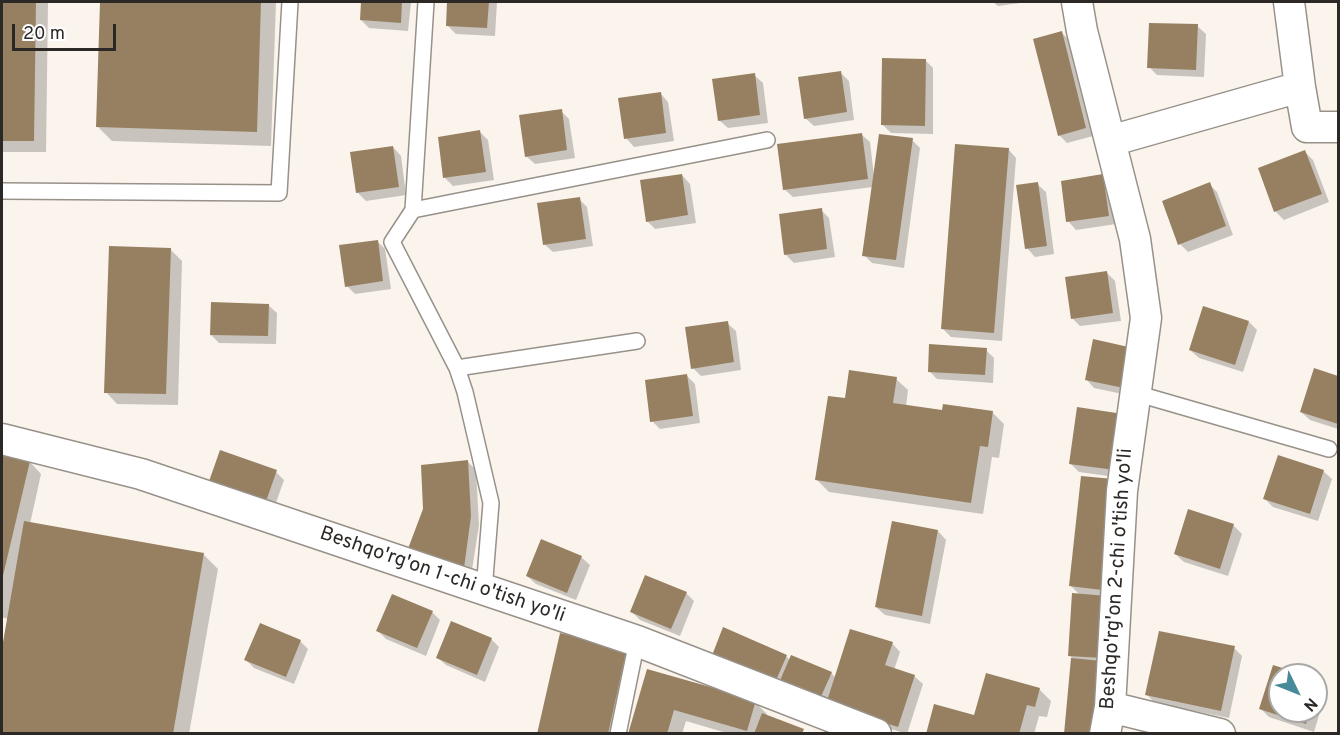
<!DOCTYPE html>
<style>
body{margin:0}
#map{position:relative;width:1340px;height:735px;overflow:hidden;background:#fbf4ec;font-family:Overpass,sans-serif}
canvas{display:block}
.frame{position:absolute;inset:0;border:3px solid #2b2825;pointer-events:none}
.north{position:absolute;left:1268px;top:663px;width:60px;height:60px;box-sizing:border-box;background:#fff;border:2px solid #aaa9a8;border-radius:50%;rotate:133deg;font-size:16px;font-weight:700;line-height:24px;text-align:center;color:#2b2825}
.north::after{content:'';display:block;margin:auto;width:21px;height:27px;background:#478a99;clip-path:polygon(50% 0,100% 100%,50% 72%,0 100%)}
.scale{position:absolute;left:12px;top:24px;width:104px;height:27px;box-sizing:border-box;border:3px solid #2b2825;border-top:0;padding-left:8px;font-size:18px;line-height:21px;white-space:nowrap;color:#2b2825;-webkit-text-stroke:4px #fff;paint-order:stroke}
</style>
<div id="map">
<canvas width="1340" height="735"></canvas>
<div class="frame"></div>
<div class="north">N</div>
<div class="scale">20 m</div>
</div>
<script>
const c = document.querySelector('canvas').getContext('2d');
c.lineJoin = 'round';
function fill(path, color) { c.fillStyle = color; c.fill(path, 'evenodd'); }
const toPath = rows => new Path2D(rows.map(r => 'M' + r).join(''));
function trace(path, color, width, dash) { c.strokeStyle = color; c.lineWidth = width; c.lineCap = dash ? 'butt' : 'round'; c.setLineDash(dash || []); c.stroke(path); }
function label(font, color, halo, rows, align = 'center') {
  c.font = font + ' Overpass,sans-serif'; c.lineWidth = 4.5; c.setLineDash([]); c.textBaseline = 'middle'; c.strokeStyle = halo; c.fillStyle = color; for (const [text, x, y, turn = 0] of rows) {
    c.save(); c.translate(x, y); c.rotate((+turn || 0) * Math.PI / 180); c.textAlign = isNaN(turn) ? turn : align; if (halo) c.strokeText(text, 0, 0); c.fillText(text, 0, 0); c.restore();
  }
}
const shadow = toPath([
 [2,2,48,2,46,152,2,152],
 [101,2,276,2,271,146,112,141,97,126],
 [362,2,411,2,408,31,369,28,361,20],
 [449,2,497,2,495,36,456,34,447,25],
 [993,2,1028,2,998,6],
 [1197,26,1206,34,1204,77,1157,75,1149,67],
 [1062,33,1070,41,1093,136,1067,143,1059,135],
 [925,60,933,68,933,134,891,133,883,125],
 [841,73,849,81,854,120,814,126,805,118],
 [754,75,763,83,768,123,728,128,719,120],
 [660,93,668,102,674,141,634,147,626,138],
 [561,111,569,119,575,158,535,164,526,156],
 [480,132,488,140,494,180,453,186,445,178],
 [861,134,870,142,874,176,912,140,920,148,904,268,872,263,864,255,873,187,793,197,784,189],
 [393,147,401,156,406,195,366,201,358,193],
 [1008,149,1016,158,1002,341,951,337,943,329],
 [1305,152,1313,160,1329,202,1284,220,1275,211],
 [682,175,690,184,696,223,655,229,647,221],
 [1102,176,1110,184,1116,224,1076,230,1068,221],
 [1037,184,1046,192,1054,254,1035,257,1027,248],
 [1209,184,1217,192,1233,235,1188,252,1180,244],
 [579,199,587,207,593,246,553,252,544,244],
 [821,210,829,218,835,257,794,263,786,255],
 [377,241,385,249,391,289,355,294,347,286],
 [170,249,182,261,178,405,117,404,106,392],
 [1107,273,1115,281,1121,321,1080,326,1072,318],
 [268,305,277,313,276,344,219,343,211,335],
 [1249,322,1257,330,1243,372,1199,358,1190,350],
 [727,323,736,331,741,370,701,376,693,368],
 [1094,341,1132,396,1094,388,1086,379],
 [986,350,994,358,993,383,937,379,929,371],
 [1315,369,1338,377,1338,429,1310,420,1301,412],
 [687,376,695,384,700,423,660,429,652,421],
 [896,379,908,390,906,406,944,411,992,412,1004,424,999,458,992,457,983,514,829,492,817,480,846,400],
 [1123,415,1123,478,1079,472,1071,464],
 [2,455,30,462,41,474,30,524,203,554,218,569,189,734,2,734,2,656,8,619,2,617],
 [468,462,476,470,479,525,471,576,416,562,425,509],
 [1323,471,1332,479,1318,521,1273,507,1265,499],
 [276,472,284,480,272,514,217,495],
 [1113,481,1105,734,1072,658,1069,655,1080,595,1071,586],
 [1189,511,1234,526,1242,534,1228,576,1184,562,1175,554],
 [938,531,946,540,930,624,885,615,876,607],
 [581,557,590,565,576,600,536,584,527,576],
 [686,593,694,601,680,636,640,620,632,612],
 [432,612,440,620,426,656,386,639,378,631],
 [491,639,499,647,485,682,446,665,437,657],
 [300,641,308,649,294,684,254,668,246,660],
 [892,643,900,652,894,670,914,676,923,684,907,734,836,712,721,665,786,656,790,660,831,673,836,678],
 [1234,648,1242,656,1229,718,1155,703,1147,695],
 [627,649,638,661,622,734,539,734],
 [1274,667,1299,675,1280,675,1280,711,1316,711,1316,680,1327,689,1314,732,1269,717,1261,709],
 [648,671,755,702,767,714,766,716,805,734,730,734,686,721,682,734,630,734],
 [1039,689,1051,701,1047,717,1039,716,1034,734,928,734,976,717]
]);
const building = toPath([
 [2,2,36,2,34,141,2,141],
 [100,2,261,2,257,132,96,127],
 [361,2,402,2,401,23,360,20],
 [447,2,489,2,487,28,446,26],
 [1149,23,1198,24,1196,70,1147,68],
 [1062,31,1086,128,1058,136,1033,39],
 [882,58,926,59,925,126,881,125],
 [841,71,847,112,804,119,798,77],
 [755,73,760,115,718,121,712,79],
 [661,92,666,133,624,139,618,98],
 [562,109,567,150,525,157,519,115],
 [480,130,486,172,443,178,438,137],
 [862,133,868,179,783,190,777,144],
 [879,134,913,138,896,260,862,256],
 [955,144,1009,148,994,333,941,329],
 [393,146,399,187,356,193,350,152],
 [1305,150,1322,194,1274,212,1258,168],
 [682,174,688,215,646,222,640,180],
 [1103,174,1109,216,1066,222,1061,181],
 [1038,182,1047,246,1025,249,1016,185],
 [1210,182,1226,226,1178,245,1162,201],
 [580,197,586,239,543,245,537,203],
 [822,208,827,249,784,255,779,214],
 [378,240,383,281,345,287,339,245],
 [109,246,171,248,166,394,104,393],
 [1107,271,1113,313,1071,319,1065,277],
 [211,302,269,304,268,336,210,335],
 [1203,306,1249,321,1235,365,1189,350],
 [728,321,734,362,691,369,685,327],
 [1093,339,1133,348,1124,388,1085,380],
 [929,344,987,348,985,375,928,372],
 [1314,368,1338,376,1338,424,1300,412],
 [849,370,897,377,893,403,942,410,943,404,993,411,988,447,980,446,971,503,815,480,828,396,845,398],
 [687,374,693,416,650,422,645,380],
 [1077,407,1123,414,1115,470,1069,464],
 [220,450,277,470,264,507,207,487],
 [2,454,30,461,2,580],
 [1278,455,1324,470,1310,514,1263,499],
 [468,460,471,516,464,568,406,554,423,509,421,465],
 [1081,476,1113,479,1102,590,1069,586],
 [1188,509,1234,524,1220,569,1174,554],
 [24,521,204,553,173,734,2,734,2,648],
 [892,521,938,530,922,616,875,607],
 [541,539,582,556,567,593,526,576],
 [645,575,687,592,671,629,630,612],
 [1072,593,1107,596,1103,658,1068,656],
 [392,594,433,611,417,648,376,631],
 [451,621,492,638,477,675,436,658],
 [260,623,301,640,286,677,244,660],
 [723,627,787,655,774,685,711,658],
 [850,629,893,642,885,665,915,675,898,727,826,704],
 [1159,631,1235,646,1221,711,1145,695],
 [560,633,627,648,608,734,537,734],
 [791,655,832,672,819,701,778,685],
 [1071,658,1102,661,1097,734,1064,734],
 [1273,665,1302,674,1280,675,1280,711,1310,711,1306,724,1259,709],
 [647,669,756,700,747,731,674,710,667,734,628,734],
 [986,673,1040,688,1035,707,1027,705,1019,734,926,734,934,704,974,715],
 [762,713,804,729,802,734,754,734]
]);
const lane = toPath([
 [2,191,279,193,290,2],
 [413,210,426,2],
 [457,368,637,341],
 [1135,393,1329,449],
 [484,590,491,503,465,392,457,368,392,242,413,210,767,140],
 [618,734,637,641]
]);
const street = toPath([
 [1077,2,1082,31,1135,239,1146,318,1122,491,1110,707,1105,734],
 [1289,2,1300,87],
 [1110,141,1300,87,1307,127,1338,127],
 [2,439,141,474,637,641,876,734],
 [1110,707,1220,734]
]);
const streetNames = [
 ["Beshqo'rg'on 1-chi o'tish yo'li",442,576,19],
 ["Beshqo'rg'on 2-chi o'tish yo'li",1118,579,-86]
];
fill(shadow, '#0003');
fill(building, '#968061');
trace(lane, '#979189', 18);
trace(street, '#979189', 33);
trace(lane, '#fff', 15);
trace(street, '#fff', 30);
label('20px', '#2b2825', '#fff', streetNames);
</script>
